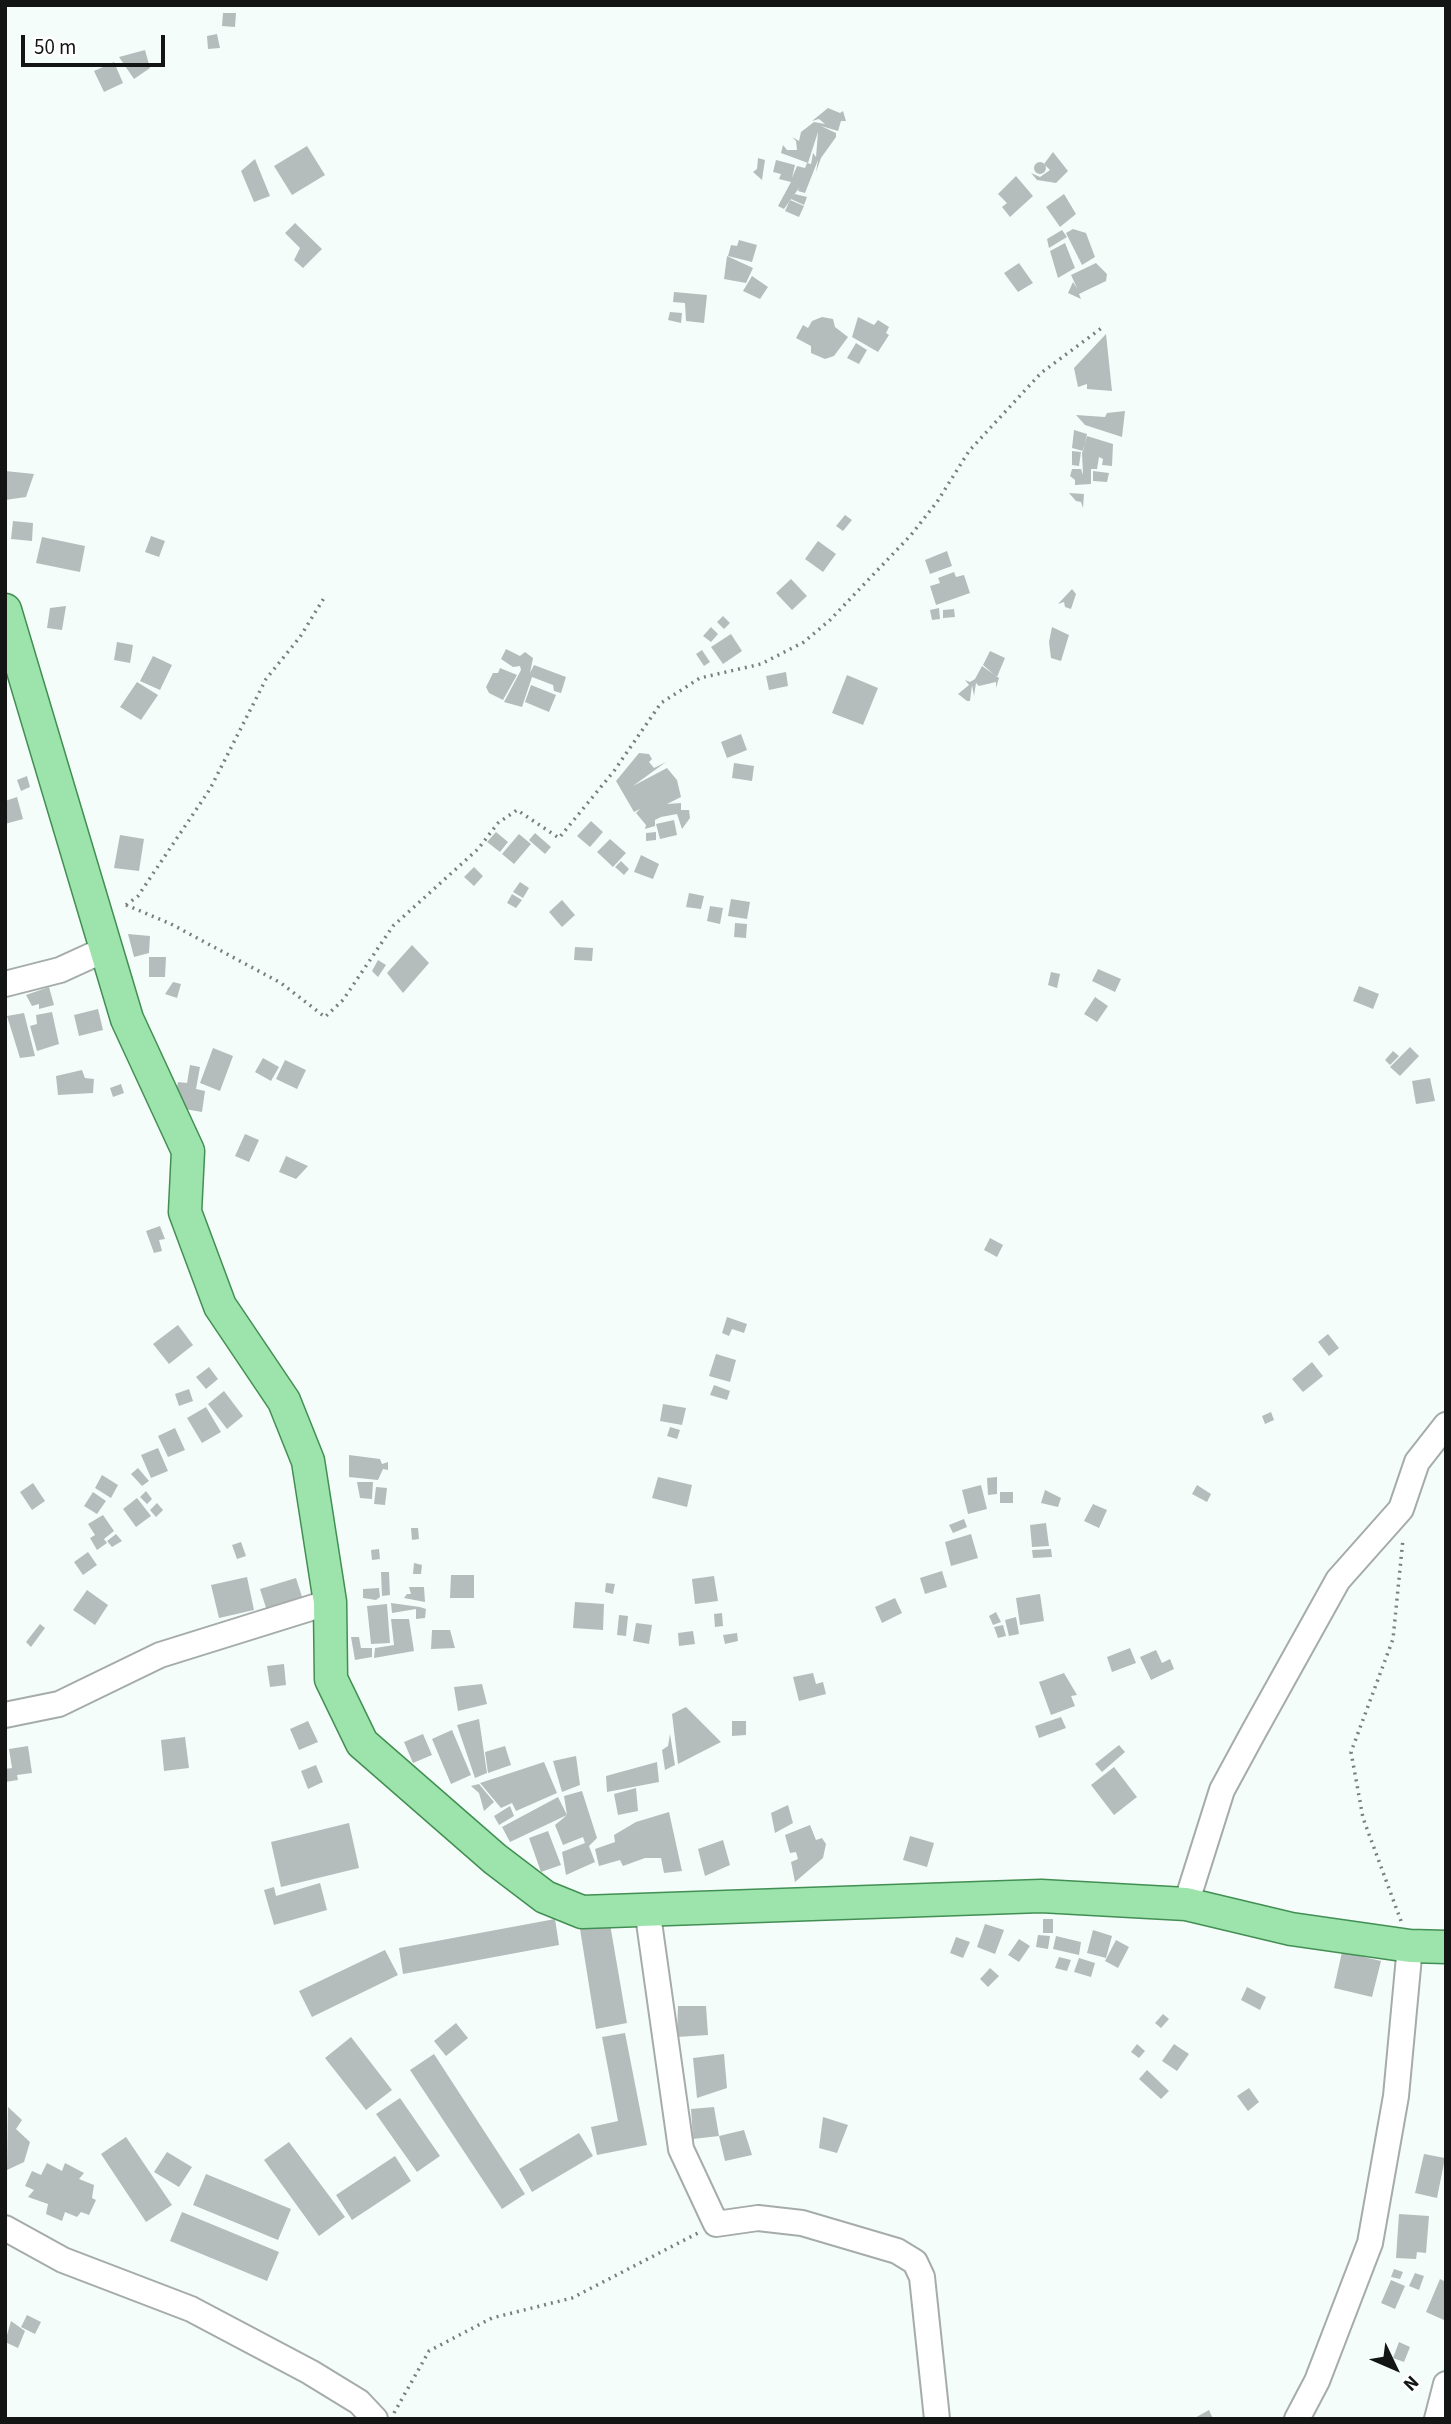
<!DOCTYPE html>
<style>
body{margin:0}
#map{position:relative;width:1451px;height:2424px;overflow:hidden;background:#f5fdfa;font-family:"Source Sans 3",sans-serif}
canvas{display:block}
.frame{position:absolute;inset:0;border:7px solid #121514;pointer-events:none}
.north{position:absolute;left:1360px;top:2333px;width:70px;height:70px;-webkit-text-stroke:5px #fff;paint-order:stroke;rotate:134deg;font-size:19px;font-weight:700;line-height:28px;text-align:center;color:#121514}
.north::after{content:'';display:block;margin:auto;width:24px;height:32px;background:#121514;clip-path:polygon(50% 0,100% 100%,50% 72%,0 100%)}
.scale{position:absolute;left:21px;top:35px;width:144px;height:32px;box-sizing:border-box;border:4px solid #121514;border-top:0;padding-left:9px;font-size:21px;line-height:24px;white-space:nowrap;color:#121514;-webkit-text-stroke:5px #fff;paint-order:stroke}
</style>
<div id="map">
<canvas width="1451" height="2424"></canvas>
<div class="frame"></div>
<div class="north">N</div>
<div class="scale">50 m</div>
</div>
<script>
const c = document.querySelector('canvas').getContext('2d');
c.lineJoin = 'round';
function fill(path, color) { c.fillStyle = color; c.fill(path, 'evenodd'); }
const toPath = rows => new Path2D(rows.map(r => 'M' + r).join(''));
function trace(path, color, width, dash) { c.strokeStyle = color; c.lineWidth = width; c.lineCap = dash ? 'butt' : 'round'; c.setLineDash(dash || []); c.stroke(path); }
const building = toPath([
 [223,13,236,13,235,27,222,26],
 [217,34,220,48,208,49,207,36],
 [145,50,150,68,134,79,119,57],
 [114,62,123,83,104,92,94,71],
 [828,108,840,113,843,111,846,121,841,121,838,131,821,126,836,133,836,137,821,158,816,172,818,160,805,193,798,191,799,188,784,209,778,206,791,182,779,179,781,174,773,172,776,160,795,165,792,178,797,166,805,168,807,163,811,164,813,153,816,157,818,132,808,163,781,153,783,145,787,150,797,150,796,141,792,137,799,141,801,132,814,122,825,124,819,119,812,121],
 [307,146,325,175,292,195,274,166],
 [1053,152,1068,171,1056,183,1037,180,1031,173,1040,177,1050,170,1044,164],
 [758,158,765,160,762,180,753,172,757,169],
 [255,159,270,196,254,202,241,171],
 '1034 168a6 6 0 1 1 12 0a6 6 0 1 1-12 0Z',
 [1016,176,1033,196,1010,217,1002,207,1007,203,998,194],
 [795,194,807,197,804,205,791,199],
 [1064,194,1076,214,1060,227,1046,207],
 [790,200,804,206,799,217,785,211],
 [295,223,322,249,303,268,294,260,300,248,285,233],
 [1073,229,1086,233,1095,257,1082,265,1066,233],
 [1062,230,1067,237,1049,248,1047,239],
 [739,240,757,245,752,262,728,256,731,245,737,246],
 [1065,243,1075,268,1058,278,1050,251],
 [727,256,753,268,746,283,724,279],
 [1019,263,1033,283,1018,292,1004,273],
 [1096,263,1107,274,1106,281,1079,294,1081,299,1068,293,1073,282,1077,288,1071,275],
 [752,276,768,287,760,299,743,291],
 [674,292,707,295,704,323,686,321,685,303,673,302],
 [670,312,682,313,681,323,668,320],
 [822,317,833,319,835,327,848,337,834,356,825,359,811,353,811,346,796,338,803,325,808,328,812,321],
 [858,317,874,325,878,320,889,327,886,333,889,335,878,352,852,337],
 [1106,334,1112,391,1087,389,1087,384,1078,387,1074,368],
 [856,343,867,350,859,364,847,358],
 [1125,411,1122,437,1085,425,1076,415,1105,417,1107,413],
 [1074,430,1087,434,1083,451,1072,448],
 [1087,436,1113,444,1112,466,1102,465,1103,459,1099,457,1097,469,1091,469,1091,484,1075,485,1075,480,1070,476,1072,469,1081,469,1083,475,1082,453],
 [1072,451,1081,452,1079,466,1072,465],
 [5,471,34,474,26,497,5,500],
 [1093,471,1109,473,1107,482,1093,481],
 [1069,493,1084,494,1083,508,1081,502,1076,501],
 [845,515,852,520,843,531,836,526],
 [13,521,33,523,32,541,11,539],
 [151,536,165,541,159,557,145,552],
 [42,537,85,546,80,572,36,563],
 [818,541,836,554,823,572,805,559],
 [947,551,952,566,930,574,925,560],
 [954,572,956,577,964,575,970,593,936,605,930,586,940,583,938,578],
 [791,579,807,596,792,610,776,593],
 [1072,589,1076,594,1071,609,1065,607,1064,602,1058,604],
 [66,606,62,630,47,628,50,608],
 [939,608,940,619,932,620,930,610],
 [954,609,955,617,943,618,943,610],
 [723,616,730,623,724,629,717,622],
 [711,627,718,634,711,642,703,636],
 [1052,627,1069,635,1061,661,1051,658,1049,642],
 [731,634,742,651,723,664,711,647],
 [117,642,133,645,130,663,114,660],
 [506,649,520,656,525,652,533,658,530,673,534,665,566,677,561,693,554,691,553,685,532,677,522,707,504,702,521,670,520,666,513,667,501,659],
 [702,650,710,662,704,666,696,654],
 [990,651,1005,658,997,677,983,665],
 [153,656,172,665,160,690,140,681],
 [982,666,999,678,996,688,996,682,979,686,976,683,974,696,972,685,970,701,967,701,958,694,969,685,965,680,970,682,975,679],
 [500,668,517,675,503,700,489,693,486,687,493,673,498,673],
 [786,672,788,686,769,690,766,676],
 [847,675,878,688,863,725,832,713],
 [137,682,158,695,141,720,120,707],
 [531,685,556,695,549,712,525,702],
 [741,734,747,750,727,758,721,742],
 [639,753,649,754,652,759,649,762,654,768,666,762,633,786,667,768,677,780,681,797,667,804,681,803,681,810,689,810,690,818,682,829,677,814,661,817,655,820,655,826,645,829,646,825,636,813,640,809,634,812,616,781],
 [734,763,754,766,752,781,732,778],
 [27,776,30,787,21,791,17,780],
 [17,797,23,819,5,824,5,801],
 [674,820,677,835,660,839,656,824],
 [591,821,603,832,590,847,577,836],
 [496,832,508,842,500,852,487,842],
 [656,832,656,840,646,841,646,833],
 [535,833,551,847,545,854,529,840],
 [519,834,531,844,514,864,502,854],
 [120,835,144,839,139,871,114,868],
 [610,839,626,853,613,867,597,852],
 [641,855,659,864,653,879,634,872],
 [621,861,629,869,624,875,615,867],
 [474,867,483,876,474,886,464,877],
 [520,882,529,888,523,898,513,892],
 [689,893,704,896,701,909,686,907],
 [512,894,522,900,516,908,507,903],
 [731,899,750,902,747,919,728,916],
 [562,900,575,915,562,927,549,912],
 [710,906,723,908,720,924,707,921],
 [735,923,747,924,746,938,734,937],
 [128,934,150,936,149,953,134,957],
 [412,945,429,963,403,993,387,973],
 [575,947,593,948,592,961,574,960],
 [149,957,166,957,165,977,149,977],
 [378,960,386,965,378,977,372,971],
 [1098,969,1121,979,1115,992,1092,981],
 [1051,972,1060,974,1057,988,1048,985],
 [173,982,181,984,177,998,165,994],
 [1359,986,1379,994,1373,1009,1353,1001],
 [49,987,54,1005,39,1009,39,1004,32,1006,26,995],
 [1095,997,1108,1006,1097,1022,1084,1014],
 [98,1009,103,1030,79,1036,74,1015],
 [52,1012,59,1044,37,1051,30,1026,37,1024,36,1015],
 [24,1013,35,1056,20,1058,7,1016],
 [1410,1047,1419,1056,1400,1076,1390,1067],
 [213,1048,233,1056,220,1091,200,1083],
 [1393,1051,1399,1056,1390,1065,1385,1060],
 [263,1058,279,1067,271,1081,255,1072],
 [285,1060,306,1070,297,1089,276,1079],
 [190,1065,200,1067,196,1089,205,1091,202,1112,173,1107,178,1082,187,1083],
 [82,1070,85,1078,94,1079,93,1093,58,1095,56,1076],
 [1430,1078,1435,1101,1416,1104,1412,1081],
 [121,1084,124,1093,113,1097,110,1088],
 [245,1134,259,1140,249,1162,235,1156],
 [286,1156,308,1166,296,1179,279,1172],
 [160,1226,165,1239,159,1240,162,1251,154,1253,146,1231],
 [990,1238,1003,1245,997,1257,984,1250],
 [727,1317,747,1324,744,1333,732,1329,729,1336,722,1333],
 [178,1325,193,1345,169,1364,153,1344],
 [1328,1334,1339,1348,1329,1356,1318,1342],
 [716,1354,736,1360,730,1382,709,1376],
 [1312,1362,1323,1376,1303,1392,1292,1379],
 [209,1367,218,1379,206,1389,196,1377],
 [714,1385,730,1391,727,1400,710,1395],
 [189,1389,193,1401,179,1406,175,1394],
 [224,1391,243,1416,227,1429,208,1404],
 [663,1404,686,1408,682,1425,660,1421],
 [206,1407,221,1432,202,1443,187,1418],
 [1271,1412,1274,1420,1265,1424,1262,1416],
 [670,1427,680,1430,677,1439,667,1436],
 [175,1428,185,1450,168,1457,158,1436],
 [158,1448,168,1471,151,1478,141,1455],
 [349,1455,380,1459,382,1464,388,1462,388,1470,383,1469,378,1480,349,1477],
 [138,1468,149,1481,142,1486,131,1474],
 [102,1475,118,1485,111,1498,95,1488],
 [658,1477,692,1485,687,1507,652,1498],
 [997,1477,997,1494,988,1495,987,1478],
 [357,1482,373,1482,372,1499,360,1498],
 [33,1483,45,1501,32,1510,20,1492],
 [981,1485,987,1509,968,1514,962,1490],
 [1197,1485,1211,1494,1207,1502,1192,1494],
 [376,1487,387,1488,385,1505,374,1504],
 [1045,1490,1061,1498,1058,1507,1041,1503],
 [146,1491,152,1499,147,1504,140,1497],
 [93,1492,106,1501,97,1514,84,1506],
 [1000,1492,1013,1492,1013,1503,1000,1503],
 [137,1498,151,1516,136,1527,123,1509],
 [157,1503,163,1510,156,1517,150,1510],
 [1093,1504,1107,1510,1099,1528,1084,1521],
 [103,1515,114,1531,104,1539,107,1543,97,1550,90,1538,95,1535,88,1524],
 [964,1519,967,1527,953,1533,949,1525],
 [1046,1523,1049,1546,1032,1547,1030,1525],
 [411,1528,418,1528,419,1539,412,1540],
 [116,1534,122,1541,112,1547,107,1541],
 [971,1534,978,1558,951,1566,945,1542],
 [241,1542,246,1556,237,1559,232,1545],
 [379,1549,380,1559,372,1560,371,1550],
 [1051,1549,1052,1557,1033,1558,1032,1550],
 [88,1552,97,1565,83,1575,74,1562],
 [414,1563,422,1565,421,1574,413,1574],
 [942,1571,947,1587,925,1594,920,1578],
 [381,1572,389,1572,390,1595,382,1596],
 [451,1575,474,1575,474,1598,450,1598],
 [714,1576,718,1601,695,1604,692,1579],
 [247,1577,254,1610,219,1618,211,1585],
 [296,1578,304,1603,268,1614,260,1589],
 [606,1583,615,1584,613,1594,605,1592],
 [409,1587,424,1587,425,1602,404,1598,407,1594,411,1594],
 [379,1588,380,1597,376,1600,363,1598,363,1589],
 [87,1590,108,1605,95,1625,73,1610],
 [1040,1594,1044,1621,1020,1625,1016,1598],
 [895,1598,902,1613,882,1623,875,1607],
 [575,1602,604,1604,603,1630,573,1628],
 [391,1603,420,1607,426,1609,425,1618,416,1619,416,1609,392,1613],
 [387,1604,390,1643,371,1644,367,1606],
 [996,1612,1001,1622,993,1625,989,1616],
 [722,1613,723,1626,715,1627,714,1614],
 [619,1615,628,1616,626,1636,617,1635],
 [1016,1617,1019,1634,1009,1636,1005,1620],
 [391,1619,409,1619,414,1651,374,1658,375,1648,394,1645],
 [636,1623,652,1625,649,1644,633,1641],
 [40,1624,45,1628,31,1647,26,1642],
 [1003,1625,1006,1636,998,1638,994,1627],
 [432,1630,450,1630,455,1648,431,1649],
 [693,1631,695,1644,679,1646,678,1633],
 [737,1633,738,1641,725,1644,723,1635],
 [351,1637,359,1637,361,1648,372,1648,372,1657,355,1660],
 [1130,1648,1136,1663,1112,1672,1107,1657],
 [1156,1650,1162,1663,1170,1659,1174,1669,1151,1680,1140,1657],
 [284,1664,286,1685,270,1687,267,1666],
 [813,1673,816,1684,823,1682,826,1694,799,1701,793,1677],
 [1064,1673,1077,1695,1071,1696,1075,1706,1051,1715,1039,1682],
 [482,1684,487,1704,458,1711,454,1687],
 [686,1707,721,1742,678,1764,672,1714],
 [1061,1717,1066,1728,1039,1738,1035,1726],
 [479,1719,487,1773,475,1778,457,1725],
 [308,1721,318,1742,299,1750,290,1729],
 [732,1721,746,1721,746,1735,732,1736],
 [452,1730,471,1775,451,1784,432,1739],
 [423,1734,432,1755,413,1763,404,1742],
 [670,1734,675,1765,665,1770,662,1750,668,1746],
 [185,1737,189,1768,164,1771,161,1740],
 [1119,1745,1125,1752,1102,1772,1095,1764],
 [28,1746,32,1773,17,1775,18,1780,5,1782,5,1769,12,1768,9,1749],
 [505,1746,511,1765,488,1773,485,1752],
 [576,1756,580,1785,562,1792,553,1761],
 [544,1762,557,1793,516,1811,512,1803,501,1808,480,1783],
 [657,1762,659,1782,607,1792,606,1776],
 [316,1765,323,1782,308,1789,301,1771],
 [1114,1767,1137,1797,1114,1815,1091,1785],
 [479,1784,494,1802,484,1811,479,1793,471,1786],
 [636,1788,638,1811,618,1815,614,1794],
 [582,1791,597,1838,589,1846,595,1862,566,1875,562,1852,585,1843,583,1837,563,1845,555,1825,567,1815,510,1842,502,1827,558,1797,567,1815,564,1796],
 [788,1805,793,1823,775,1833,771,1813],
 [510,1806,514,1816,499,1825,494,1816],
 [669,1812,682,1871,664,1873,661,1858,645,1858,623,1866,620,1860,599,1866,595,1849,615,1842,614,1835,636,1822],
 [349,1823,359,1868,281,1887,271,1842],
 [810,1825,816,1840,822,1838,826,1844,823,1858,795,1882,791,1862,798,1859,796,1852,790,1853,785,1835],
 [548,1831,561,1865,541,1872,529,1838],
 [910,1836,934,1843,927,1867,903,1860],
 [723,1840,730,1865,705,1876,698,1849],
 [320,1883,327,1910,274,1925,264,1890,274,1887,276,1896],
 [555,1919,559,1945,403,1974,399,1948],
 [1043,1919,1053,1919,1053,1933,1043,1933],
 [610,1924,627,2023,596,2029,580,1929],
 [985,1924,1004,1930,995,1954,977,1947],
 [1093,1930,1112,1936,1106,1958,1087,1953],
 [1038,1935,1050,1936,1048,1949,1036,1947],
 [1056,1936,1081,1942,1079,1955,1053,1949],
 [956,1937,970,1942,963,1958,950,1953],
 [1019,1939,1030,1946,1019,1962,1008,1955],
 [1116,1940,1129,1947,1118,1968,1105,1961],
 [385,1950,398,1975,312,2017,299,1991],
 [1342,1952,1381,1961,1372,1997,1334,1988],
 [1059,1957,1071,1960,1067,1971,1055,1968],
 [1079,1958,1095,1963,1091,1977,1074,1972],
 [990,1968,999,1976,988,1987,980,1979],
 [1247,1987,1266,1997,1260,2010,1241,2000],
 [678,2006,706,2006,708,2035,677,2037],
 [1163,2014,1169,2019,1161,2028,1155,2023],
 [456,2023,468,2038,446,2056,434,2041],
 [625,2033,647,2145,597,2155,591,2127,618,2121,602,2037],
 [351,2037,392,2090,366,2110,325,2058],
 [1137,2044,1145,2051,1139,2058,1131,2052],
 [1174,2044,1189,2054,1177,2071,1162,2061],
 [434,2054,525,2194,502,2209,410,2070],
 [724,2054,727,2088,697,2098,693,2058],
 [1147,2070,1169,2091,1161,2099,1139,2079],
 [1249,2088,1259,2102,1248,2111,1237,2096],
 [400,2098,440,2156,417,2172,376,2114],
 [8,2107,22,2120,16,2129,30,2142,24,2162,7,2170],
 [714,2107,719,2136,693,2139,691,2109],
 [823,2117,848,2125,837,2153,819,2148],
 [744,2130,752,2155,725,2161,719,2136],
 [579,2133,593,2156,532,2192,519,2169],
 [126,2137,172,2205,146,2222,101,2154],
 [289,2142,345,2217,319,2236,264,2160],
 [167,2152,192,2167,179,2187,154,2172],
 [1424,2154,1445,2158,1437,2198,1415,2193],
 [395,2156,411,2181,352,2220,336,2195],
 [47,2163,62,2171,65,2163,84,2173,79,2179,94,2185,92,2198,96,2200,89,2215,81,2212,77,2217,65,2212,62,2221,46,2214,48,2204,28,2197,34,2190,25,2186,32,2171,41,2175],
 [206,2174,291,2209,278,2240,193,2205],
 [182,2212,279,2252,267,2281,170,2241],
 [1399,2214,1429,2216,1426,2253,1417,2252,1416,2259,1396,2258],
 [1394,2269,1403,2272,1400,2279,1391,2277],
 [1415,2273,1424,2276,1419,2290,1409,2286],
 [1440,2279,1446,2282,1444,2320,1426,2312],
 [1391,2280,1405,2286,1395,2309,1381,2303],
 [27,2315,41,2322,35,2334,21,2327],
 [11,2321,25,2331,18,2348,5,2342],
 [1399,2342,1410,2347,1404,2362,1393,2358],
 [1209,2410,1213,2419,1193,2419]
]);
const path = toPath([
 [126,905,171,924,281,983,325,1017,343,1000,393,926,478,849,498,823,517,810,559,838,614,771,661,703,700,678,761,664,804,642,830,620,911,535,937,502,969,451,1041,373,1103,327],
 [126,905,138,896,210,789,266,679,300,637,324,598],
 [1401,1921,1363,1818,1351,1752,1393,1639,1403,1539],
 [394,2413,429,2351,492,2318,572,2298,698,2233]
]);
const minor = toPath([
 [5,984,60,970,106,949],
 [5,1715,59,1704,160,1655,330,1602],
 [1186,1904,1222,1790,1254,1731,1338,1580,1401,1509,1417,1462,1446,1425],
 [647,1908,681,2149,716,2224,758,2218,802,2223,897,2251,915,2262,922,2277,937,2419],
 [5,2228,63,2260,191,2309,310,2372,359,2402,375,2419],
 [1297,2419,1317,2381,1370,2243,1396,2096,1410,1946],
 [1437,2419,1446,2384]
]);
const major = toPath([
 [5,610,127,1019,188,1151,185,1212,220,1306,284,1401,308,1461,330,1602,331,1679,362,1743,495,1859,545,1897,582,1912,1041,1896,1186,1904,1291,1929,1410,1946,1446,1947]
]);
fill(building, '#b5bdbc');
trace(minor, '#a5aca9', 28);
trace(major, '#428f53', 35);
trace(path, '#7a7f7e', 3.5, [2, 5]);
trace(minor, '#fff', 24);
trace(major, '#9de3ac', 32);
</script>
